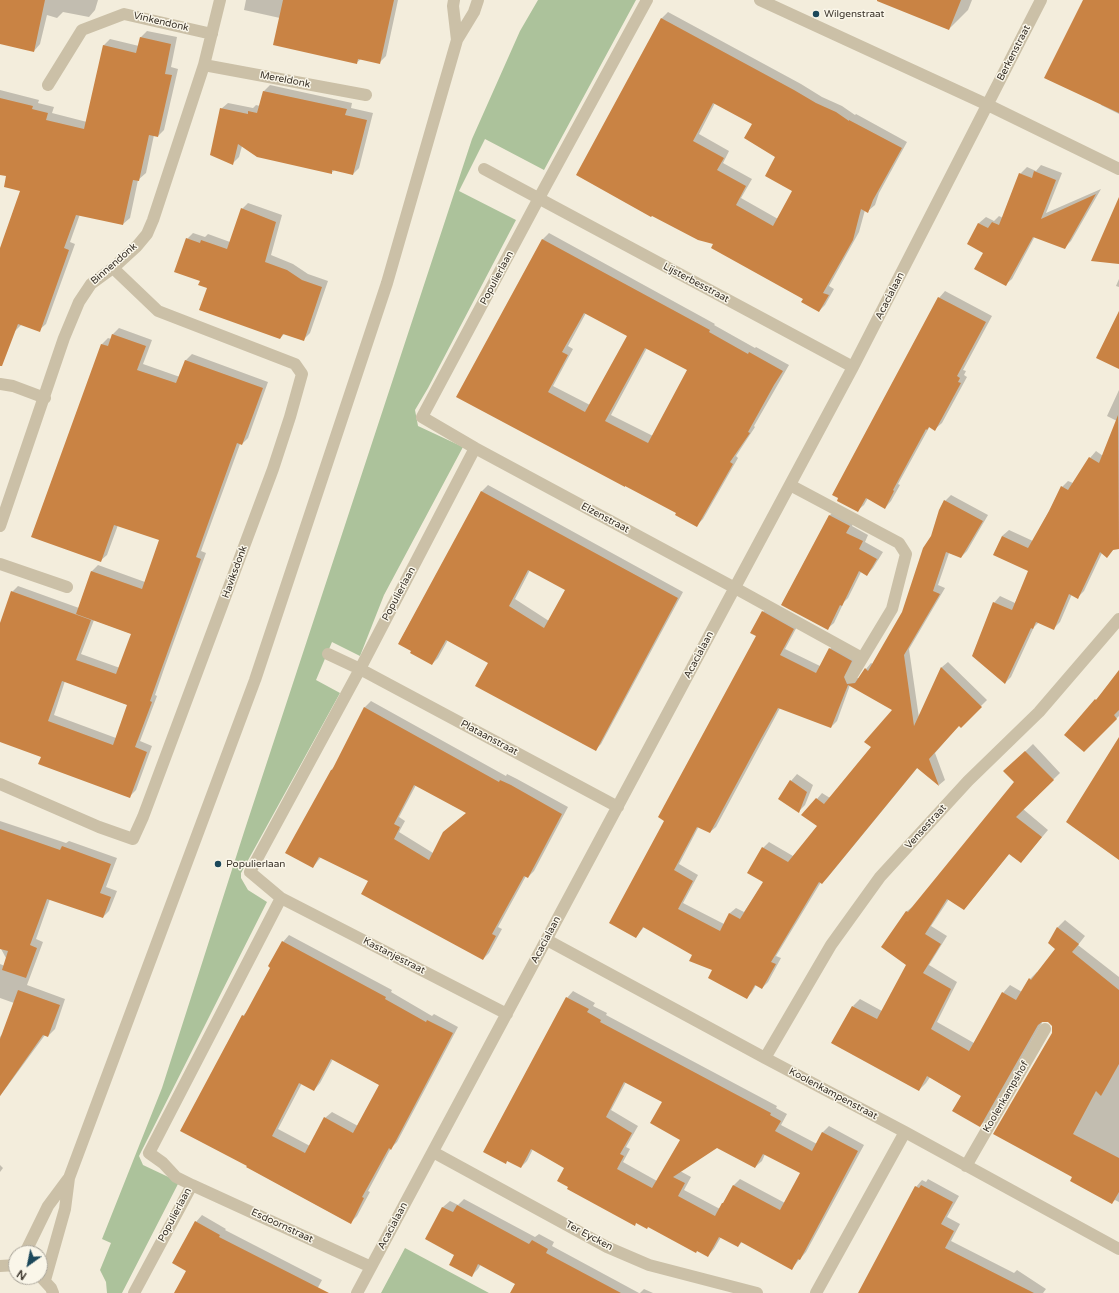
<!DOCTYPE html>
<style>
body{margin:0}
#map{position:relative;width:1119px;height:1293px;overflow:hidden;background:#f3eddc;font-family:"Varela Round",sans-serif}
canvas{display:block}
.north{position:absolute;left:8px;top:1245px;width:40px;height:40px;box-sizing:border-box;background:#faf6e9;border:1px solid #aca79c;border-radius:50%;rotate:213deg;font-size:11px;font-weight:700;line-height:16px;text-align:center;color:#383128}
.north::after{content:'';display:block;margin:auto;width:14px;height:18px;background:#1c485a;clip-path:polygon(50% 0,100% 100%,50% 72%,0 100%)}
</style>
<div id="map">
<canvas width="1119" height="1293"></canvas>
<div class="north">N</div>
</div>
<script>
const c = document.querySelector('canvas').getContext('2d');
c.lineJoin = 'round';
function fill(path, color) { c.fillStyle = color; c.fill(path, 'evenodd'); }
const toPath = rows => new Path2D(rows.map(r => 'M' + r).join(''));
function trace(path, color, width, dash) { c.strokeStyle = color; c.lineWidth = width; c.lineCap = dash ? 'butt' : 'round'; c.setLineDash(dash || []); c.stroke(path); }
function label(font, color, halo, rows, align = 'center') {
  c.font = font + ' "Varela Round",sans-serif'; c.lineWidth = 3; c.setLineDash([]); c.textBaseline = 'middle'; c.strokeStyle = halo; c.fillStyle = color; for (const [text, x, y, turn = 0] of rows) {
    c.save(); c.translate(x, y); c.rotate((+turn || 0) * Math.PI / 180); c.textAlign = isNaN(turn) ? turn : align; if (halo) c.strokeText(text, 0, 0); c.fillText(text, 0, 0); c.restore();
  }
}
const green = toPath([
 [538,0,636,0,544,170,485,139,459,191,516,220,428,388,415,410,418,426,463,447,384,595,360,656,332,642,316,680,340,693,241,873,241,878,248,890,267,902,139,1156,143,1165,179,1182,122,1293,107,1293,106,1282,100,1270,111,1243,102,1239,162,1088,245,829,472,139,520,31],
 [405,1248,489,1293,381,1293]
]);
const shadow = toPath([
 [0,0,98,0,95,10,89,17,63,12,57,18,47,15,40,44,34,51,0,43],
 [246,0,398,0,386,56,379,63,361,59,356,63,280,18,244,10],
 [886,0,972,0,968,10,949,29],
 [1084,0,1119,0,1119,114,1101,105],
 [668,12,801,84,822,97,842,106,855,115,856,114,907,142,879,193,875,205,868,211,865,210,859,232,829,286,834,289,825,305,819,311,804,299,714,243,577,175,662,18],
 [715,103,754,123,777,157,793,191,778,219,741,198,752,179,723,163,729,151,699,134],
 [147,31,177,37,171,67,178,69,164,130,158,136,154,135,146,173,138,180,130,218,123,224,80,214,70,242,75,244,46,324,39,330,22,324,15,331,0,355,0,250,21,190,7,175,0,174,0,90,39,100,38,103,54,107,52,113,87,122,104,45,110,39,139,46,141,37],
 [270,85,352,103,351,108,373,113,359,168,353,174,335,170,331,173,242,146,239,157,233,163,221,109,228,103,253,108,256,105,260,106,264,91],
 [1041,165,1062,173,1046,213,1101,189,1071,241,1064,248,1035,236,1012,279,1005,285,984,252,968,244,979,223,986,217,994,221,999,216,1003,218,1020,174,1027,167,1036,171],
 [248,203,282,215,271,255,293,264,308,274,328,281,310,333,303,340,285,333,280,338,208,288,201,281,187,239,193,233,205,237,208,234,230,242,242,209],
 [549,233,715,324,714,325,755,348,756,347,789,365,754,426,755,427,736,456,738,458,703,519,697,525,677,512,458,397,543,239],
 [586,313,628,336,590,405,553,386,573,349,568,346],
 [647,348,688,370,653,436,611,415],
 [1119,279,1119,287,1116,286],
 [945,291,992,316,963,370,966,371,964,375,967,377,942,423,935,429,930,426,898,484,900,485,891,501,885,508,868,498,864,505,857,511,840,498,939,298],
 [119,328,152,340,143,364,180,377,186,360,192,354,268,382,248,438,242,444,240,444,201,551,206,553,165,666,155,695,157,696,140,741,152,746,136,790,130,796,42,756,0,741,0,624,12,592,18,586,79,608,92,571,98,565,145,582,161,540,118,525,107,555,100,561,32,536,102,344,108,338,111,339,113,334],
 [94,620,132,634,120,668,81,654],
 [65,681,128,705,116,738,54,715],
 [1119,390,1119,548,1114,549,1107,557,1102,553,1084,591,1078,597,1072,594,1060,622,1054,628,1039,622,1034,627,1011,677,1005,683,994,603,1000,596,1015,603,1029,571,1002,536,1009,530,1033,541,1062,487,1068,481,1073,483,1090,458,1096,451,1103,456,1117,421,1107,416],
 [488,485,683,592,601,744,595,750,489,662,448,640,438,658,432,664,413,651,399,643,482,491],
 [530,570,566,589,549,621,515,599],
 [951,495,988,515,967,551,961,557,949,553,938,585,945,588,909,649,919,718,942,667,948,662,987,700,961,726,959,725,935,753,945,780,939,785,918,767,828,877,822,883,821,882,776,956,781,958,768,982,762,988,756,985,752,992,747,998,714,969,693,954,644,927,636,937,666,821,757,636,763,612,768,606,799,623,785,649,820,666,830,649,835,643,857,655,853,678,859,678,866,669,871,663,873,664,903,613,945,501],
 [850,685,893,710,872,747,830,798,822,793,817,799,819,825,793,856,769,842,763,848,764,882,744,912,736,908,730,913,724,924,683,903,698,875,679,864,699,826,710,832,716,827,780,708,831,727,837,721],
 [837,509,856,519,852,526,868,535,865,542,883,552,873,568,867,575,861,572,848,598,844,602,834,623,827,629,782,604,830,515],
 [1119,671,1119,716,1084,750,1065,735,1102,693],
 [371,701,506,776,507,774,517,779,568,807,534,871,528,877,526,876,498,927,502,929,489,953,483,959,369,881,321,857,313,867,331,770,335,766,365,707],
 [416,785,467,813,433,853,399,832,405,821,399,817],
 [1033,744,1060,773,1023,809,1048,830,1021,862,1010,853,964,909,949,899,931,926,947,936,929,965,957,982,937,1022,974,1043,1003,993,1010,985,1022,992,1030,979,1037,972,1038,973,1056,949,1049,943,1058,927,1065,920,1085,936,1078,945,1119,977,1119,1202,1115,1200,1112,1202,1073,1177,1052,1033,1054,1028,1050,1022,1043,1021,987,1119,980,1126,962,1096,930,1077,926,1083,919,1090,853,1006,860,999,882,1011,908,964,882,947,907,911,915,905,1015,782,1005,771],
 [797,774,813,785,805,805,798,812,791,781],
 [0,821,66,843,69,841,117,858,106,887,117,891,109,911,103,917,50,899,36,939,43,942,27,985,65,999,55,1029,48,1036,45,1035,0,1096,0,1037,3,1033,14,1003,0,998,0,964,12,969,0,947],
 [289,935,392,990,391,992,432,1016,434,1014,458,1027,397,1142,391,1148,368,1191,370,1192,357,1216,350,1223,247,1167,243,1016,248,1010,272,967,283,942],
 [333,1059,380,1085,358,1126,332,1112,325,1118,310,1146,278,1129,302,1083,314,1090,320,1083],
 [573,991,595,1003,593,1006,607,1013,606,1015,777,1106,776,1108,787,1114,781,1125,817,1144,823,1132,829,1126,864,1145,806,1252,792,1268,742,1242,738,1246,721,1237,714,1249,708,1256,569,1187,565,1168,533,1149,527,1161,521,1167,508,1160,506,1162,567,998],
 [626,1082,663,1101,681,1140,657,1181,623,1162,630,1149,626,1147,638,1126,611,1110],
 [717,1147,755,1167,762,1161,765,1154,801,1173,785,1203,740,1179,734,1185,726,1199,720,1209,684,1190,691,1177,680,1171],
 [0,1165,3,1168,0,1172],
 [928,1179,959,1196,947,1217,960,1224,951,1241,1014,1273,1017,1270,1046,1289,1043,1293,859,1293,916,1187,922,1180,926,1182],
 [464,1199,535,1237,539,1234,554,1242,552,1246,639,1293,511,1293,516,1283,481,1264,478,1269,471,1276,456,1254,426,1239,443,1207,450,1201,458,1205],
 [202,1215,226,1229,225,1230,322,1280,315,1293,175,1293,188,1271,196,1222],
 [644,1289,653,1293,640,1293]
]);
const building = toPath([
 [0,0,45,0,34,52,0,44],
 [283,0,394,0,380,64,358,59,357,64,273,45],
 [877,0,961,0,949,30,877,1],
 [1083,0,1119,0,1119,113,1044,78],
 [661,18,794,90,816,103,836,112,849,121,849,120,902,148,873,200,868,213,861,209,853,240,823,293,829,295,819,312,801,302,803,299,711,248,713,244,698,240,652,216,651,217,576,175],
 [713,103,752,124,744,138,775,157,765,176,792,191,773,226,736,205,746,186,717,170,724,158,693,141],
 [140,37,171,44,165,74,172,75,158,137,149,135,139,181,133,180,123,225,76,215,64,248,69,250,40,332,18,324,2,366,0,366,0,248,20,191,4,187,6,176,0,175,0,98,33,106,32,109,48,113,46,120,84,129,103,45,136,53],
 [263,91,347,109,345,115,367,120,353,175,332,170,332,174,257,157,238,144,233,165,210,155,220,108,248,114,248,111,257,113],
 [1034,171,1056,180,1041,219,1096,194,1065,249,1033,237,1006,286,974,269,983,253,967,244,978,223,988,228,992,222,999,225,1019,173,1032,178],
 [1119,197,1119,264,1091,261],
 [241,208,276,222,265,262,287,270,302,280,322,287,304,341,283,334,280,339,199,310,207,288,198,285,200,281,174,272,186,238,200,243,201,240,227,249],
 [542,239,710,330,709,332,748,354,749,352,783,371,774,385,748,432,750,433,730,462,733,464,697,527,675,515,676,513,625,486,625,487,456,397],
 [584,313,627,336,585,412,548,392,568,355,562,352],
 [645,348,687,370,648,443,605,421],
 [938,297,986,322,957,376,960,378,958,382,961,383,935,431,929,427,927,430,926,429,893,490,894,491,885,509,866,498,858,512,837,501,838,498,832,495],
 [1119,311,1119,369,1096,358],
 [112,334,146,346,137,370,176,383,185,360,263,388,242,445,237,443,196,557,201,559,160,673,150,701,152,702,135,747,147,752,130,798,38,764,41,757,0,742,0,623,11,591,91,620,76,660,116,674,131,634,76,614,91,571,142,589,159,540,114,525,101,562,31,537,101,344,108,346],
 [62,681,127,705,113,745,48,721],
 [1118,415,1119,549,1113,550,1107,558,1100,552,1078,599,1069,594,1054,630,1036,622,1033,629,1031,628,1005,684,972,656,993,602,1012,610,1028,571,993,555,1002,536,1028,548,1049,511,1061,486,1068,490,1089,457,1099,463],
 [481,491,678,598,596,751,475,686,488,663,446,640,432,665,410,653,411,651,398,644],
 [528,570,565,590,544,628,509,606],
 [944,500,983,521,961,558,946,552,933,591,940,594,904,655,914,726,941,667,982,707,961,728,959,726,929,759,939,786,917,768,822,884,819,882,771,962,776,964,762,989,755,985,747,999,708,978,712,970,689,961,692,955,643,927,636,938,609,923,664,821,658,817,756,636,750,633,762,611,794,629,780,655,816,673,829,648,852,661,844,677,847,684,855,683,865,668,868,671,902,612,923,548,931,536,939,510],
 [848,685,892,710,864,742,871,747,824,804,816,798,801,815,817,826,788,862,762,847,747,873,763,882,740,919,729,913,720,931,678,909,693,881,674,870,697,827,710,833,758,744,778,708,831,728],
 [829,515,850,526,846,533,863,541,859,549,877,559,867,576,859,571,842,606,840,605,828,630,781,605],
 [1119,670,1119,710,1114,715,1117,719,1084,752,1064,735,1095,699,1096,700],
 [364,707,499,782,500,780,511,785,562,814,528,878,524,876,492,934,496,936,483,960,361,894,368,881,319,857,313,868,285,853,331,770,332,770],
 [414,785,466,813,443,832,429,860,394,839,400,827,394,824],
 [1119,737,1119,860,1066,822],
 [1025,751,1054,780,1016,817,1042,837,1021,863,1009,854,964,910,947,899,925,934,941,944,923,973,951,989,931,1029,969,1051,1002,992,1016,1000,1029,978,1031,980,1055,949,1048,943,1057,927,1079,944,1072,952,1119,990,1119,1064,1101,1096,1096,1091,1073,1134,1119,1158,1119,1192,1112,1204,1070,1181,1072,1177,993,1134,1052,1033,1052,1026,1048,1022,1042,1022,1038,1025,980,1127,952,1111,961,1096,927,1076,919,1091,831,1043,852,1006,877,1019,906,965,881,947,906,911,908,912,1014,782,1003,771],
 [790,780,807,792,799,813,778,799],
 [0,829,60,850,62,846,111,864,100,893,111,897,103,918,47,899,30,945,37,948,26,978,2,970,8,951,0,949],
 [282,941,386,997,385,999,426,1022,427,1020,453,1033,391,1150,389,1148,362,1197,364,1198,351,1224,246,1167,247,1166,180,1131,242,1015,244,1016,270,968,268,966],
 [331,1059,379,1085,353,1133,324,1117,305,1153,272,1136,299,1083,314,1091],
 [18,990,60,1005,48,1037,43,1035,0,1096,0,1039],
 [566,997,589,1009,587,1012,601,1020,600,1022,771,1113,770,1115,781,1121,775,1131,812,1151,822,1132,858,1151,800,1260,798,1259,792,1270,741,1242,738,1247,719,1237,708,1257,697,1251,696,1253,648,1227,647,1229,636,1223,635,1226,567,1189,568,1187,557,1181,564,1168,531,1149,521,1168,507,1161,506,1164,483,1152],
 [624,1082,662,1102,650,1123,680,1140,652,1188,617,1169,624,1156,620,1154,632,1133,606,1117],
 [717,1148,755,1168,763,1154,800,1173,780,1210,733,1185,723,1203,722,1203,715,1216,678,1196,685,1183,673,1177],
 [921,1185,953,1202,941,1224,954,1231,945,1248,1034,1293,858,1293,915,1186,919,1188],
 [457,1205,529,1244,532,1240,548,1249,546,1253,621,1293,510,1293,515,1284,478,1264,472,1277,449,1265,454,1255,425,1239,442,1207,453,1212],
 [195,1221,220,1235,219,1237,329,1293,174,1293,186,1271,172,1263]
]);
const minor = toPath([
 [454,0,453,6,457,40],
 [760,0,988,105,1119,169],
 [204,65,366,95],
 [48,85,82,30,124,14,212,34],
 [484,169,853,367],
 [0,384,13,386,45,398],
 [475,448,735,588,862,658],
 [790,485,899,543,906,554,892,609,851,677],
 [0,526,64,338,79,302,91,284,113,268,137,246,147,234,153,220,204,65,220,0],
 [0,564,67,587],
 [328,654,360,669,618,807],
 [0,784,99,827,133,839,143,817,273,469,290,417,302,374,295,364,158,311,113,268],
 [281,898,507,1014],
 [547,940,765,1058,905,1132,1119,1249],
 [765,1058,831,945,880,877,968,781,1039,712,1119,619],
 [433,1152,607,1247,649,1265,757,1293],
 [966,1166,1045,1029],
 [192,1185,371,1267],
 [25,1253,48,1206,68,1179],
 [0,1266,16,1265],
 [40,1276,51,1288,53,1293],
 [45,1280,65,1209,69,1178,255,680,387,283,457,40,474,12,478,0],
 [134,1293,192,1185,176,1177,163,1163,149,1153,281,898,250,872,360,669,475,448,422,417,539,198,647,0],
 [357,1293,853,367,1041,0],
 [816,1293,905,1132]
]);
const markers = [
 [816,14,4,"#1c485a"],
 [218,864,4,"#1c485a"]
];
const poiNames = [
 ["Wilgenstraat",824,14],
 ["Populierlaan",226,864]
];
const streetNames = [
 ["Vinkendonk",161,22,13],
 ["Berkenstraat",1014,53,-63],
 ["Mereldonk",285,80,11],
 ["Binnendonk",114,264,-41],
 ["Populierlaan",497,278,-62],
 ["Lijsterbesstraat",696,283,28],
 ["Acacialaan",890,296,-63],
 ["Elzenstraat",605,518,28],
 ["Haviksdonk",235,572,-70],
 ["Populierlaan",399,594,-62],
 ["Acacialaan",699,655,-62],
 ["Plataanstraat",489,738,28],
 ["Vensestraat",926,827,-48],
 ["Acacialaan",546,940,-62],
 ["Kastanjestraat",394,956,27],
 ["Koolenkampenstraat",833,1094,28],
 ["Koolenkampshof",1006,1097,-60],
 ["Populierlaan",175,1215,-62],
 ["Esdoornstraat",282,1226,25],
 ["Acacialaan",393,1226,-62],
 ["Ter Eycken",589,1236,28]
];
fill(green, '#acc29b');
fill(shadow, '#0003');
fill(building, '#c98344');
trace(minor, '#cbc0a7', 12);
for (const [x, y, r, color] of markers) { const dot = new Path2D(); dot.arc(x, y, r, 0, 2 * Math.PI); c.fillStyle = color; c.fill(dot); trace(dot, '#faf6e9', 1.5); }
label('10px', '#383128', '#faf6e9', poiNames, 'left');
label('10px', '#383128', '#faf6e9', streetNames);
</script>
